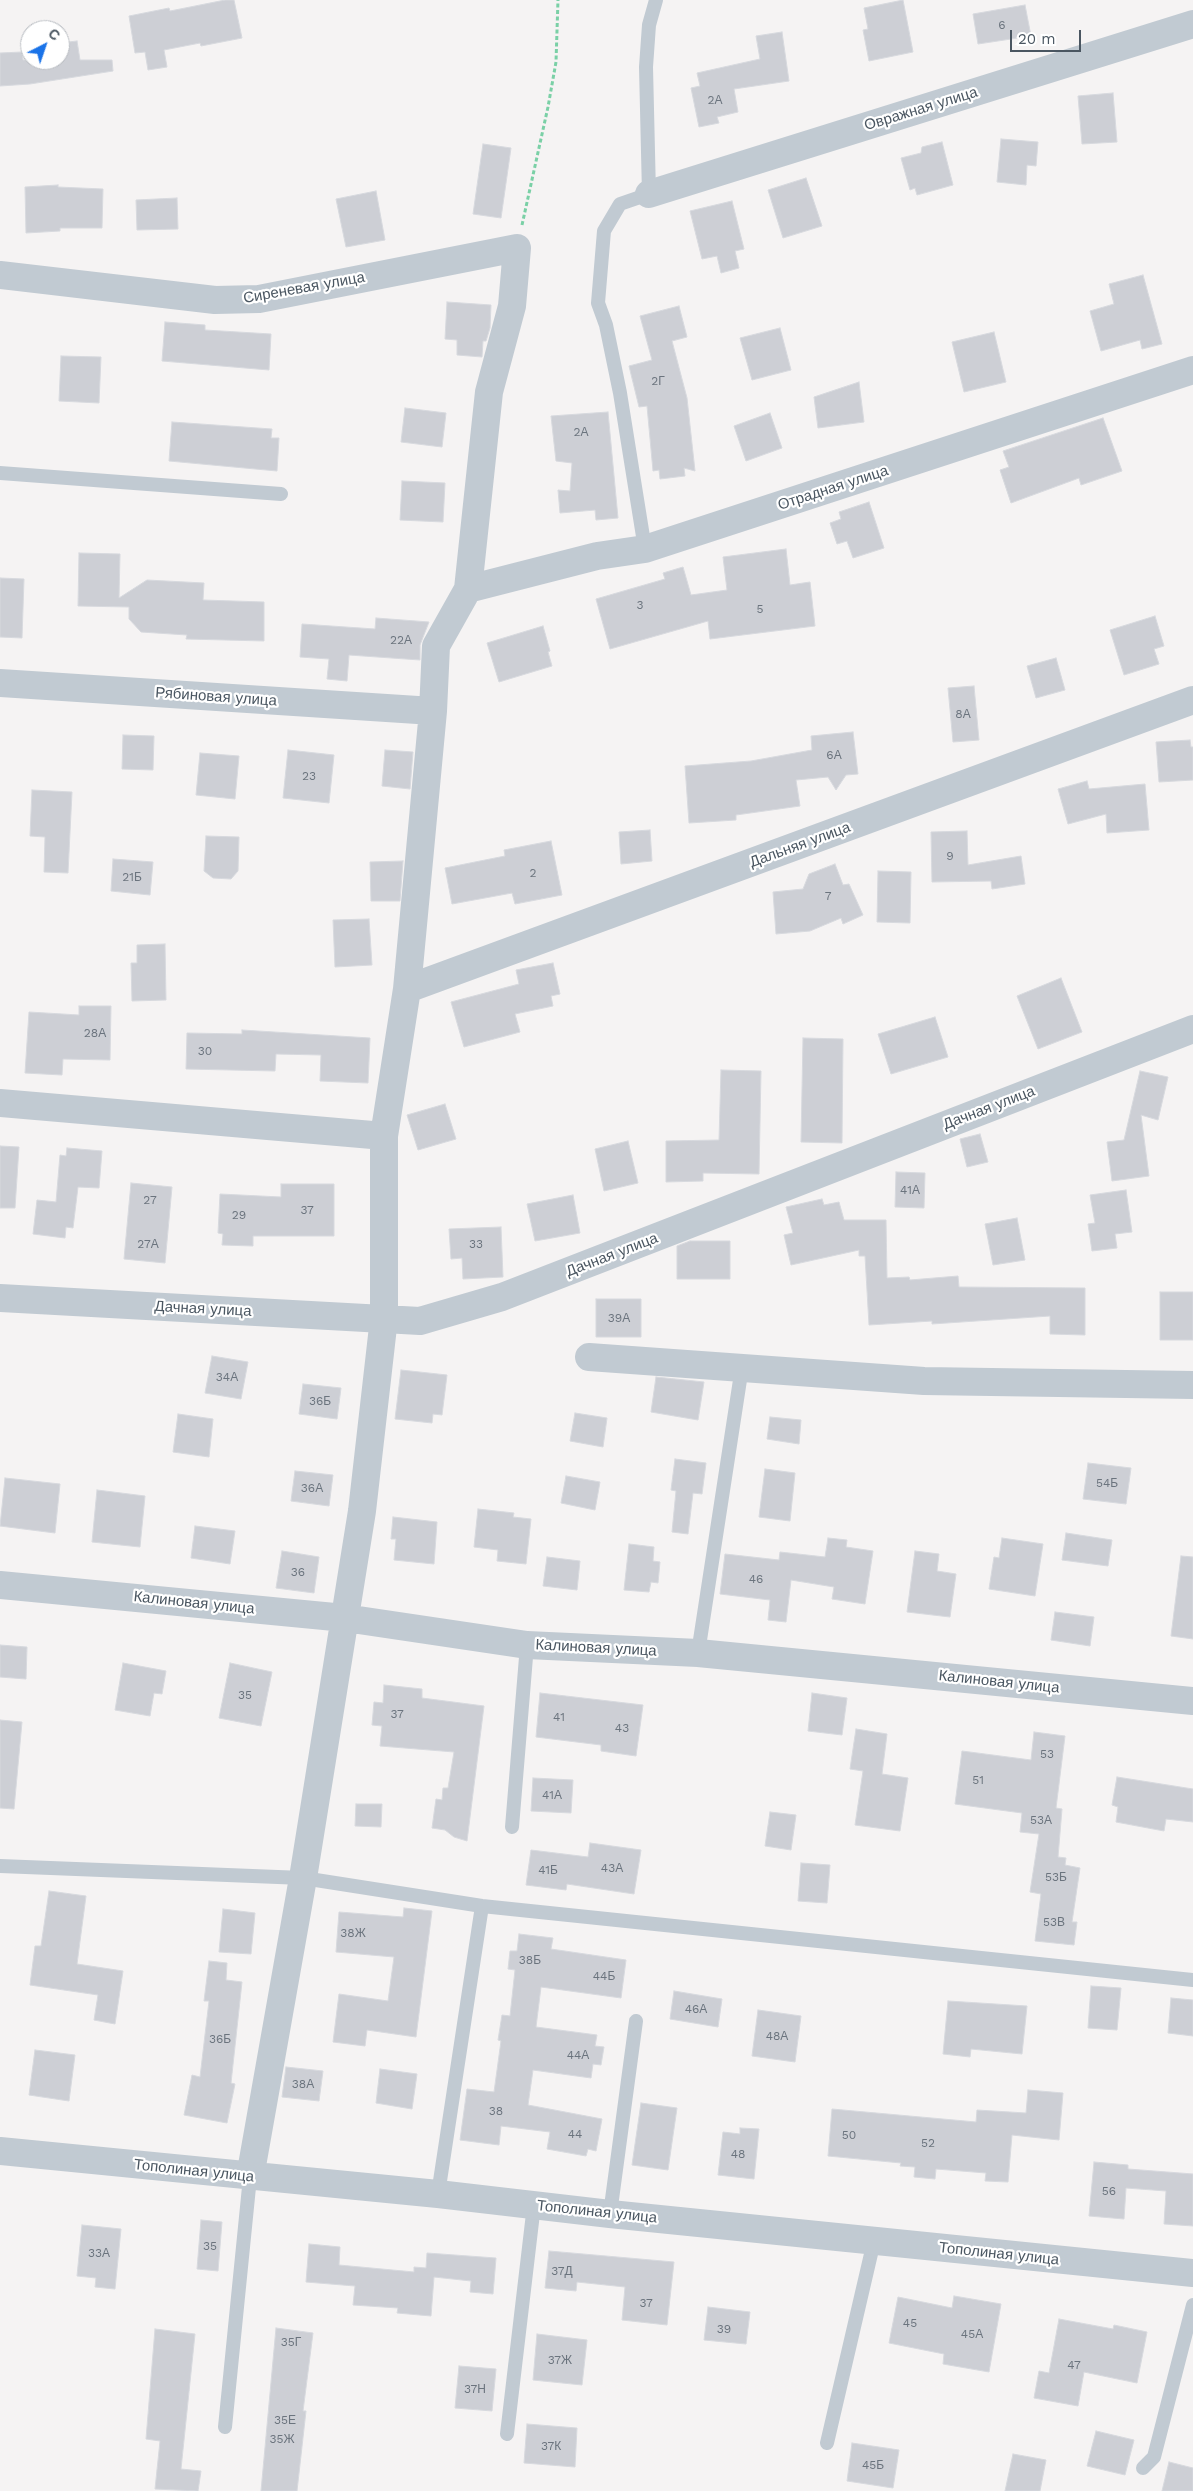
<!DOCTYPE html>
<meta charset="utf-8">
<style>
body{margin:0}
#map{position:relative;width:1193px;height:2491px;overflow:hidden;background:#f5f3f3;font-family:"Work Sans",sans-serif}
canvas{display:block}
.north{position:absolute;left:20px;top:20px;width:50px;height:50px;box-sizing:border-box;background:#fff;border:1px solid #b7bbc0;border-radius:50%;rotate:41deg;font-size:14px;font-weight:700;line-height:20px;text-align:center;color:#4a5661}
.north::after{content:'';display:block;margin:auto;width:18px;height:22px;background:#1a73e8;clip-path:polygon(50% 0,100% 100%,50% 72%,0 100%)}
.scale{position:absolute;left:1010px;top:30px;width:71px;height:22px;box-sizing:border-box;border:2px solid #4a5661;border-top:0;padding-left:6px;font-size:15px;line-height:18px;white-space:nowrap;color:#4a5661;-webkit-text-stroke:4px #fff;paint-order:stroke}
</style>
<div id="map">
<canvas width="1193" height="2491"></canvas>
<div class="north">С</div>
<div class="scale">20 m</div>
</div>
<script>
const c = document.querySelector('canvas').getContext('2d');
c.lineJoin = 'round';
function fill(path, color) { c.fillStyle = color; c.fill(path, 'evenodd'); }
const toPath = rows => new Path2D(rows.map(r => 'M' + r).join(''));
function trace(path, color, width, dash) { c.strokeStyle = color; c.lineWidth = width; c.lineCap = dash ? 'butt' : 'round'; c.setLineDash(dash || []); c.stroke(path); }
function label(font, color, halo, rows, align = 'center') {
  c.font = font + ' "Work Sans",sans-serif'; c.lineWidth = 4.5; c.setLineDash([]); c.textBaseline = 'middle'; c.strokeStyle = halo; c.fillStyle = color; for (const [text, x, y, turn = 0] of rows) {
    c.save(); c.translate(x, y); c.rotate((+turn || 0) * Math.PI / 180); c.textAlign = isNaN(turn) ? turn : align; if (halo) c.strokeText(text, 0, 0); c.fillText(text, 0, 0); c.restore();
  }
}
const building = toPath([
 [225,0,234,0,242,38,201,46,200,43,164,50,167,67,148,70,145,52,135,53,129,16,169,8,170,11,225,0],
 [903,0,913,52,869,61,863,30,868,29,864,8,903,0],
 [1025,5,1031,36,978,44,973,14,1025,5],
 [782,32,789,81,734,89,738,112,717,117,719,123,699,127,691,88,700,86,697,73,760,59,756,36,782,32],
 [77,41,80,60,112,60,113,71,30,84,0,86,0,53,22,52,23,60,60,60,60,43,77,41],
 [1113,93,1117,142,1082,144,1078,96,1113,93],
 [1001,139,1038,142,1036,166,1027,165,1026,185,997,182,1001,139],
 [942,142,953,185,917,195,915,188,910,190,901,158,921,153,922,147,942,142],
 [483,144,511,148,501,218,473,214,483,144],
 [806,178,822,226,783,238,768,190,806,178],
 [58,185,58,187,103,189,102,228,60,228,60,231,26,233,25,187,58,185],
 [376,191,385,240,346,247,336,199,376,191],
 [177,198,178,229,137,230,136,200,177,198],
 [732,201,744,249,735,251,739,268,721,273,717,256,702,259,690,211,732,201],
 [1143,275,1162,344,1142,349,1140,340,1101,351,1090,311,1114,304,1109,284,1143,275],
 [447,302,491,305,490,328,486,341,483,341,482,357,457,355,457,340,445,339,447,302],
 [679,306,687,337,672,341,687,398,695,471,684,468,685,476,660,479,659,470,653,471,647,406,639,407,629,366,652,360,640,316,679,306],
 [165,322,205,325,205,330,271,334,269,370,162,361,165,322],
 [780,328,791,370,752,380,740,338,780,328],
 [994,332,1006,382,964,392,952,342,994,332],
 [61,356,101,357,99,403,59,401,61,356],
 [859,382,864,422,818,428,814,397,859,382],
 [405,408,446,413,442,447,401,442,405,408],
 [608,412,618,518,596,520,595,510,560,513,558,490,570,491,572,463,556,461,551,416,608,412],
 [770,413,782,448,746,461,734,426,770,413],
 [1103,418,1122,471,1081,485,1079,478,1011,503,1000,470,1009,467,1003,451,1103,418],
 [172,422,272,429,271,438,279,438,277,471,169,461,172,422],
 [402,481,445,483,443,522,400,520,402,481],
 [869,502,884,548,853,558,847,541,837,544,830,523,841,519,839,512,869,502],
 [786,549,790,585,810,582,815,626,710,639,708,621,610,649,596,599,665,579,663,573,683,567,691,595,727,590,723,557,786,549],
 [79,553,120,554,119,598,147,580,204,583,203,600,264,602,264,641,186,639,187,635,141,632,129,619,129,607,78,606,79,553],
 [0,578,24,579,22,638,0,637,0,578],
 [1155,616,1164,646,1154,649,1159,664,1124,675,1110,630,1155,616],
 [376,618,429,622,420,645,420,660,349,655,347,681,327,679,329,659,300,657,302,624,375,629,376,618],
 [543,626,550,651,548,652,552,666,499,682,487,643,543,626],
 [1056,658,1065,690,1036,698,1027,666,1056,658],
 [974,686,979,740,953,742,948,688,974,686],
 [853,732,858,774,846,775,836,790,828,777,796,780,800,806,736,815,736,820,689,823,685,766,751,761,812,750,811,736,853,732],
 [123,735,154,736,153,770,122,769,123,735],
 [1190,740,1191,747,1193,747,1193,780,1159,782,1156,742,1190,740],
 [288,750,334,755,329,803,283,798,288,750],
 [385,750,413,752,410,789,382,786,385,750],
 [200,753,239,756,235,799,196,795,200,753],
 [1087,781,1089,789,1145,784,1149,830,1107,833,1106,814,1068,824,1058,789,1087,781],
 [32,790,72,792,68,873,44,872,45,837,30,836,32,790],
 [650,830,652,861,621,864,619,832,650,830],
 [967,831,968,865,1021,856,1025,884,992,889,991,881,932,882,931,832,967,831],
 [206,836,239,837,238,871,231,879,213,878,204,871,206,836],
 [551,841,562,895,515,904,512,893,452,904,445,868,505,856,504,850,551,841],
 [113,859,153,862,150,895,111,891,113,859],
 [403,861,400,901,371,901,370,862,403,861],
 [835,864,843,885,849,884,863,915,843,924,841,918,810,931,776,934,773,892,803,889,809,874,835,864],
 [878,871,911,872,910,923,877,922,878,871],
 [369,919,372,965,335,967,333,920,369,919],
 [165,944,166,1000,132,1001,131,963,137,963,137,945,165,944],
 [553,963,560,994,551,996,553,1006,515,1014,520,1032,464,1047,451,1002,519,984,516,970,553,963],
 [1061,978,1082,1032,1038,1049,1017,996,1061,978],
 [79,1006,111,1006,110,1060,63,1059,62,1075,25,1073,29,1012,79,1015,79,1006],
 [935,1017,948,1057,891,1074,878,1034,935,1017],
 [242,1030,370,1038,368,1083,320,1081,321,1055,276,1054,275,1071,186,1069,187,1033,242,1034,242,1030],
 [803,1038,843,1039,842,1143,801,1142,803,1038],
 [721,1070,761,1071,759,1174,703,1173,703,1181,666,1182,666,1141,719,1140,721,1070],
 [1140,1071,1168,1077,1158,1120,1141,1115,1149,1176,1112,1181,1107,1142,1124,1140,1140,1071],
 [445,1104,456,1139,418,1150,407,1115,445,1104],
 [980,1134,988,1162,967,1167,960,1139,980,1134],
 [628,1141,638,1183,604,1191,595,1149,628,1141],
 [0,1146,19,1147,15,1208,0,1208,0,1146],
 [67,1148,102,1151,99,1188,78,1187,73,1228,66,1227,65,1238,33,1234,37,1200,56,1202,60,1155,66,1156,67,1148],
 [896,1172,925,1173,924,1208,895,1207,896,1172],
 [131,1183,172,1187,165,1263,124,1259,131,1183],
 [281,1184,334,1184,334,1236,253,1236,253,1246,222,1245,223,1234,218,1233,220,1194,281,1197,281,1184],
 [1126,1190,1132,1232,1115,1234,1117,1248,1092,1251,1088,1224,1095,1223,1090,1195,1126,1190],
 [573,1195,580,1233,535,1241,527,1204,573,1195],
 [822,1199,824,1205,839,1202,844,1220,886,1220,887,1278,909,1277,910,1280,958,1276,959,1287,1085,1288,1085,1335,1050,1334,1050,1316,932,1324,932,1321,869,1325,865,1256,859,1256,859,1250,791,1265,784,1235,793,1233,786,1207,822,1199],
 [1017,1218,1025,1260,993,1265,985,1224,1017,1218],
 [501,1227,503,1277,463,1279,462,1258,451,1259,449,1229,501,1227],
 [690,1241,730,1241,730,1279,677,1279,677,1246,690,1241],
 [1160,1292,1193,1292,1193,1340,1160,1340,1160,1292],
 [596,1299,641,1299,641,1337,596,1337,596,1299],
 [212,1356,248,1362,241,1399,205,1393,212,1356],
 [401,1370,447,1375,442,1415,433,1414,432,1423,395,1419,401,1370],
 [656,1377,704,1382,698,1420,651,1412,656,1377],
 [303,1384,341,1388,337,1419,299,1414,303,1384],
 [575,1413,607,1418,603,1447,570,1441,575,1413],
 [178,1414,213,1419,209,1457,173,1452,178,1414],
 [770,1417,801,1420,799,1444,767,1439,770,1417],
 [675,1459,706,1463,702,1494,693,1493,688,1534,672,1532,676,1491,671,1490,675,1459],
 [1088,1463,1131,1468,1126,1504,1083,1499,1088,1463],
 [765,1469,795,1473,790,1521,759,1517,765,1469],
 [295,1471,333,1475,329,1506,291,1501,295,1471],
 [566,1476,600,1482,595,1510,561,1503,566,1476],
 [5,1478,60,1484,55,1533,0,1526,5,1478],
 [97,1490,145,1496,140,1547,92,1542,97,1490],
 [478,1509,514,1513,513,1517,531,1519,526,1564,497,1561,498,1550,474,1547,478,1509],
 [393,1517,437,1522,434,1564,394,1560,396,1539,391,1539,393,1517],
 [195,1526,235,1531,230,1564,191,1558,195,1526],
 [1066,1533,1112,1540,1108,1566,1062,1560,1066,1533],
 [828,1538,847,1540,846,1547,873,1551,865,1604,832,1599,834,1587,791,1580,786,1622,768,1620,770,1600,720,1594,725,1554,779,1560,780,1552,825,1557,828,1538],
 [1002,1538,1043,1544,1035,1596,989,1589,994,1557,999,1558,1002,1538],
 [629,1544,654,1547,653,1561,660,1562,658,1583,651,1582,649,1592,624,1590,629,1544],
 [282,1551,319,1557,314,1593,276,1588,282,1551],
 [915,1551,939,1554,937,1571,956,1574,950,1617,907,1612,915,1551],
 [1181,1556,1193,1557,1193,1639,1171,1636,1181,1556],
 [547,1557,580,1561,577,1590,543,1586,547,1557],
 [1055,1612,1094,1617,1090,1646,1051,1640,1055,1612],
 [0,1645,27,1647,26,1679,0,1677,0,1645],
 [123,1663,166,1671,162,1694,154,1693,150,1716,115,1710,123,1663],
 [230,1663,272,1672,261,1726,219,1718,230,1663],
 [384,1685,422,1689,422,1698,484,1706,467,1841,454,1837,445,1830,432,1828,436,1799,442,1800,443,1788,448,1788,454,1752,380,1746,382,1726,372,1725,374,1702,383,1703,384,1685],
 [540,1693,643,1705,636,1756,601,1751,601,1745,536,1737,540,1693],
 [812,1693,847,1698,842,1735,808,1731,812,1693],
 [0,1720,22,1722,14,1809,0,1808,0,1720],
 [856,1729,887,1734,882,1774,908,1778,900,1831,855,1825,863,1771,850,1769,856,1729],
 [1034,1732,1065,1736,1056,1808,1062,1809,1058,1857,1066,1858,1065,1865,1080,1868,1072,1922,1077,1922,1074,1945,1035,1941,1041,1894,1030,1892,1039,1834,1020,1832,1022,1813,955,1804,962,1751,1031,1760,1034,1732],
 [1117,1777,1193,1789,1193,1822,1166,1819,1164,1831,1116,1822,1118,1807,1112,1805,1117,1777],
 [533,1778,573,1780,571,1813,531,1811,533,1778],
 [356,1804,382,1804,381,1827,355,1826,356,1804],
 [770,1812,796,1815,791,1850,765,1846,770,1812],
 [590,1843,641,1850,634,1894,567,1884,566,1890,526,1885,531,1850,588,1857,590,1843],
 [801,1863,830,1865,827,1903,798,1901,801,1863],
 [49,1891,86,1896,77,1964,123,1971,115,2024,94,2020,98,1995,30,1985,35,1946,41,1946,49,1891],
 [404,1908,432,1911,416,2037,367,2030,365,2046,333,2042,339,1994,388,2001,394,1957,336,1952,339,1912,403,1917,404,1908],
 [223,1909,255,1913,251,1954,219,1952,223,1909],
 [519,1934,553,1938,551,1949,626,1960,621,1998,541,1987,536,2027,597,2035,595,2046,604,2047,601,2065,593,2064,591,2078,533,2070,528,2105,602,2119,596,2151,588,2149,586,2156,547,2149,550,2132,501,2126,499,2145,460,2140,467,2089,494,2092,501,2041,498,2040,502,2015,510,2016,515,1970,508,1969,510,1951,517,1951,519,1934],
 [209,1961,227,1963,226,1980,242,1982,231,2083,235,2084,227,2123,184,2115,192,2075,200,2077,209,2001,204,2001,209,1961],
 [1091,1986,1121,1988,1117,2030,1088,2028,1091,1986],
 [674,1991,722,1999,718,2027,670,2019,674,1991],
 [1171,1998,1193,2000,1193,2036,1168,2033,1171,1998],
 [948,2001,1027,2006,1022,2054,971,2049,970,2057,943,2054,948,2001],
 [758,2010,801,2016,795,2062,752,2056,758,2010],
 [35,2050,75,2055,69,2101,29,2095,35,2050],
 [286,2067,323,2071,319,2101,282,2097,286,2067],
 [380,2069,417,2074,412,2109,376,2103,380,2069],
 [1028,2090,1063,2093,1059,2140,1012,2135,1008,2182,985,2181,986,2173,936,2169,935,2179,914,2177,915,2167,900,2166,901,2163,828,2156,832,2109,976,2122,977,2110,1026,2113,1028,2090],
 [641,2103,677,2108,668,2170,632,2165,641,2103],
 [740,2128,759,2129,754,2179,718,2175,723,2132,740,2134,740,2128],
 [1094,2162,1128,2165,1128,2169,1193,2174,1193,2226,1164,2224,1166,2191,1126,2188,1124,2219,1089,2216,1094,2162],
 [201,2220,222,2222,218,2271,197,2269,201,2220],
 [82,2225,121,2229,115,2289,95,2287,96,2278,77,2276,82,2225],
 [309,2244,340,2247,339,2265,414,2272,414,2267,426,2268,427,2253,496,2258,493,2294,470,2292,471,2281,434,2277,431,2316,397,2313,398,2308,353,2305,355,2286,306,2282,309,2244],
 [549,2251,674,2262,667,2325,622,2320,625,2287,577,2282,576,2291,545,2288,549,2251],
 [954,2296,1001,2304,989,2372,943,2364,944,2354,889,2343,898,2297,952,2308,954,2296],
 [708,2307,750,2312,746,2344,704,2340,708,2307],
 [1059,2319,1113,2329,1114,2325,1147,2332,1137,2383,1084,2372,1078,2406,1034,2398,1039,2371,1049,2373,1059,2319],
 [276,2328,313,2333,303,2411,306,2411,297,2491,261,2491,276,2328],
 [155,2329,195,2334,181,2469,201,2471,198,2491,155,2489,160,2441,146,2439,155,2329],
 [537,2334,587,2340,582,2385,533,2380,537,2334],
 [459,2366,496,2369,492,2411,455,2408,459,2366],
 [527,2424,577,2428,575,2467,524,2463,527,2424],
 [1096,2431,1134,2440,1125,2475,1087,2466,1096,2431],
 [852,2443,899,2450,893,2488,847,2481,852,2443],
 [1013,2454,1046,2460,1040,2491,1005,2491,1013,2454],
 [1169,2462,1193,2468,1193,2491,1162,2491,1169,2462]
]);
const path = toPath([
 [522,225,548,107,556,62,558,0]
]);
const service = toPath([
 [0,473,281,494],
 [645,549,620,393,606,325,598,303,604,231,620,204,649,194,646,67,649,25,656,0],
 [698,1653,742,1367],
 [512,1827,527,1645],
 [0,1866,303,1878,482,1906,1193,1980],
 [438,2194,482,1906],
 [610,2214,636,2021],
 [225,2427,250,2177],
 [507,2434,534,2205],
 [827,2443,874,2241],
 [1143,2468,1154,2457,1193,2305]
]);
const minor = toPath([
 [649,194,1193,24],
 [0,275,215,300,259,299,517,248,512,306,489,392,468,589,436,646,433,711,407,989,384,1136,384,1318,362,1511,303,1878,250,2177],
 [468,589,597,556,645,549,1193,370],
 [0,683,433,711],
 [407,989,1193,700],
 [0,1103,384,1136],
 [0,1298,420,1321,502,1297,1193,1029],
 [589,1357,924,1381,1193,1385],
 [0,1585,345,1618,527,1645,698,1653,1193,1701],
 [0,2151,438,2194,610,2214,1193,2273]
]);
const numberNames = [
 ["6",1002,25],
 ["2А",715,100],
 ["2Г",658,381],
 ["2А",581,432],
 ["3",640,605],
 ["5",760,609],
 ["22А",401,640],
 ["8А",963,714],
 ["6А",834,755],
 ["23",309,776],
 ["9",950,856],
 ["2",533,873],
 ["21Б",132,877],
 ["7",828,896],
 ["28А",95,1033],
 ["30",205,1051],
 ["41А",910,1190],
 ["27",150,1200],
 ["37",307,1210],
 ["29",239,1215],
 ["27А",148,1244],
 ["33",476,1244],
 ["39А",619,1318],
 ["34А",227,1377],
 ["36Б",320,1401],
 ["54Б",1107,1483],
 ["36А",312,1488],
 ["36",298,1572],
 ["46",756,1579],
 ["35",245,1695],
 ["37",397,1714],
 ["41",559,1717],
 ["43",622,1728],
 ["53",1047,1754],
 ["51",978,1780],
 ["41А",552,1795],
 ["53А",1041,1820],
 ["43А",612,1868],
 ["41Б",548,1870],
 ["53Б",1056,1877],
 ["53В",1054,1922],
 ["38Ж",353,1933],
 ["38Б",530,1960],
 ["44Б",604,1976],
 ["46А",696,2009],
 ["48А",777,2036],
 ["36Б",220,2039],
 ["44А",578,2055],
 ["38А",303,2084],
 ["38",496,2111],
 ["44",575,2134],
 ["50",849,2135],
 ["52",928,2143],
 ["48",738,2154],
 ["56",1109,2191],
 ["35",210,2246],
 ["33А",99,2253],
 ["37Д",562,2271],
 ["37",646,2303],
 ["45",910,2323],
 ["39",724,2329],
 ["45А",972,2334],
 ["35Г",291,2342],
 ["37Ж",560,2360],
 ["47",1074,2365],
 ["37Н",475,2389],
 ["35Е",285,2420],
 ["35Ж",282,2439],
 ["37К",551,2446],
 ["45Б",873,2465]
];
const streetNames = [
 ["Овражная улица",921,109,-17],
 ["Сиреневая улица",304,288,-10],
 ["Отрадная улица",833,488,-18],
 ["Рябиновая улица",216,697,4],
 ["Дальняя улица",800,845,-20],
 ["Дачная улица",989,1108,-21],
 ["Дачная улица",612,1255,-21],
 ["Дачная улица",203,1309,3],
 ["Калиновая улица",194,1603,6],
 ["Калиновая улица",596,1648,3],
 ["Калиновая улица",999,1682,6],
 ["Тополиная улица",194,2171,6],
 ["Тополиная улица",597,2212,6],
 ["Тополиная улица",999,2254,6]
];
fill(building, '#cdcfd5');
trace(building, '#d7d9de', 1);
trace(path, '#7ad0a6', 3, [4, 2.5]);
trace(service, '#c1cad2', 14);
trace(minor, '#c1cad2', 28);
label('12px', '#6b747e', null, numberNames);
label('15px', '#4a5661', '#fff', streetNames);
</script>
